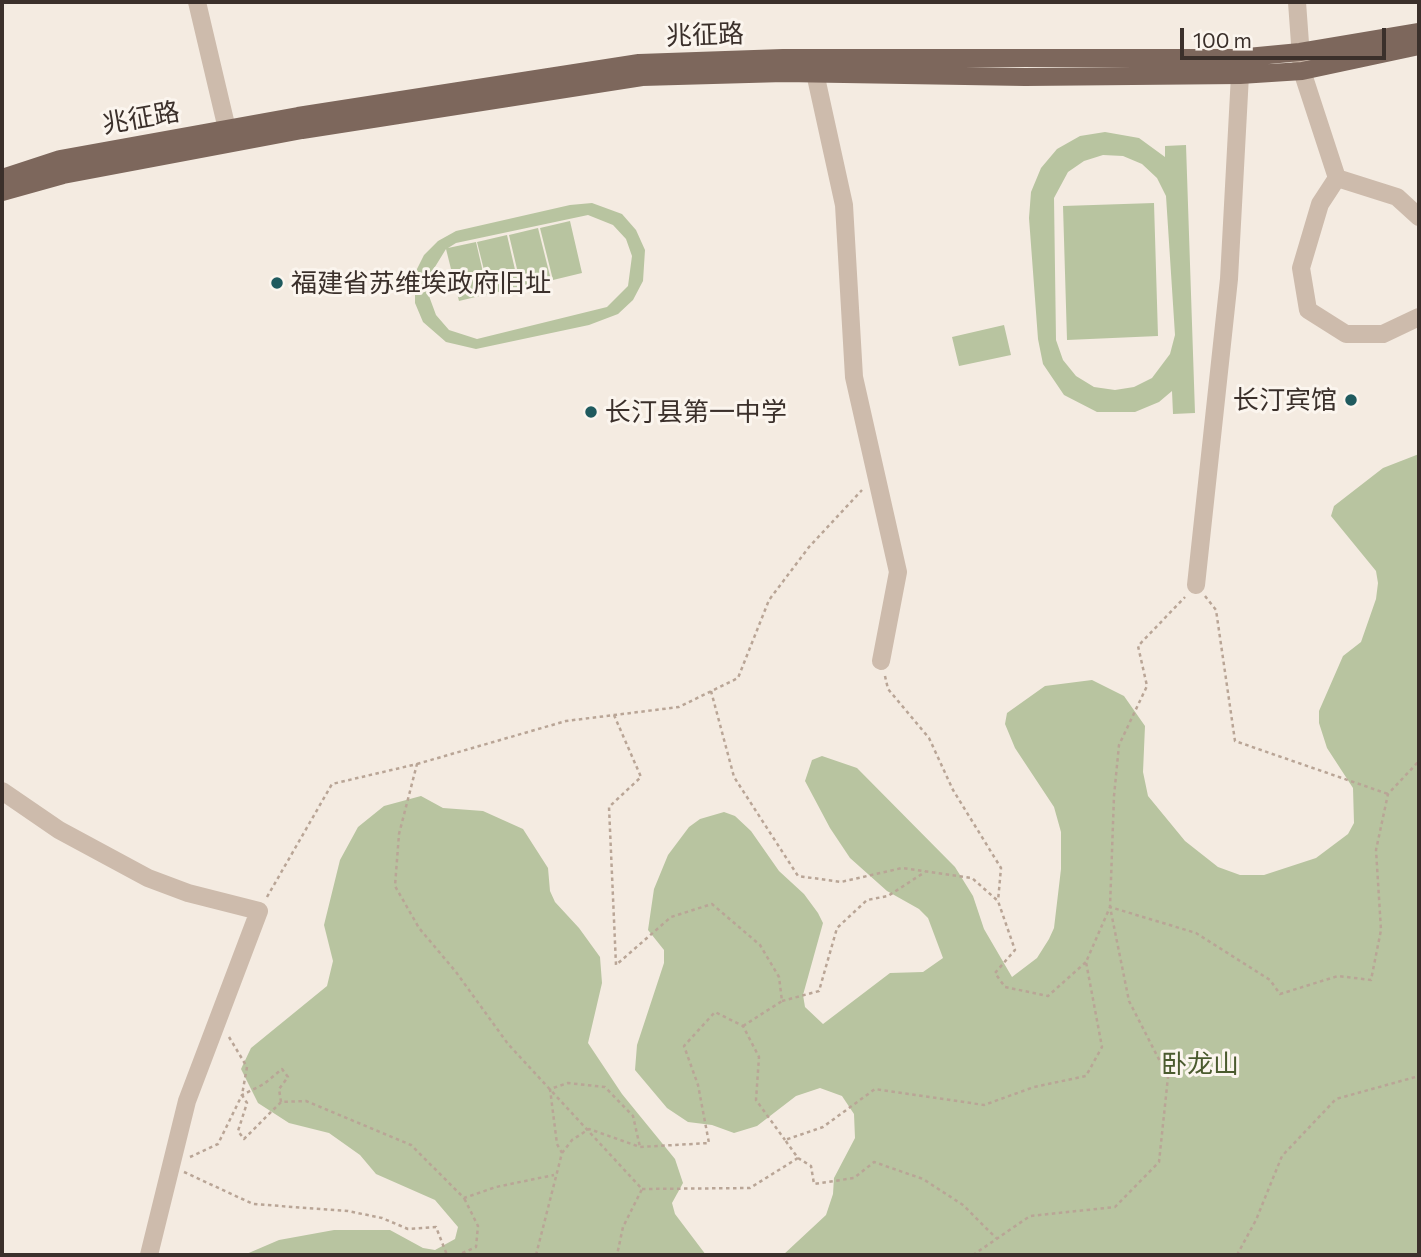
<!DOCTYPE html>
<meta charset="utf-8">
<style>
body{margin:0}
#map{position:relative;width:1421px;height:1257px;overflow:hidden;background:#f4ebe1;font-family:Commissioner,sans-serif}
canvas{display:block}
.frame{position:absolute;inset:0;border:4px solid #3b302b;pointer-events:none}
.scale{position:absolute;left:1180px;top:28px;width:206px;height:32px;box-sizing:border-box;border:4px solid #3b302b;border-top:0;padding-left:9px;font-size:21px;line-height:24px;white-space:nowrap;color:#3b302b;-webkit-text-stroke:5px #fbf5ee;paint-order:stroke}
</style>
<div id="map">
<canvas width="1421" height="1257"></canvas>
<div class="frame"></div>
<div class="scale">100 m</div>
</div>
<script>
const c = document.querySelector('canvas').getContext('2d');
c.lineJoin = 'round';
function fill(path, color) { c.fillStyle = color; c.fill(path, 'evenodd'); }
const toPath = rows => new Path2D(rows.map(r => 'M' + r).join(''));
function trace(path, color, width, dash) { c.strokeStyle = color; c.lineWidth = width; c.lineCap = dash ? 'butt' : 'round'; c.setLineDash(dash || []); c.stroke(path); }
function label(font, color, halo, rows, align = 'center') {
  c.font = font + ' Commissioner,"Noto Sans SC",sans-serif'; c.lineWidth = 6; c.setLineDash([]); c.textBaseline = 'middle'; c.strokeStyle = halo; c.fillStyle = color; for (const [text, x, y, turn = 0] of rows) {
    c.save(); c.translate(x, y); c.rotate((+turn || 0) * Math.PI / 180); c.textAlign = isNaN(turn) ? turn : align; if (halo) c.strokeText(text, 0, 0); c.fillText(text, 0, 0); c.restore();
  }
}
const green = toPath([
 [1105,132,1139,138,1165,157,1165,146,1186,145,1195,413,1173,414,1172,391,1159,402,1135,412,1097,412,1064,395,1043,364,1038,339,1029,218,1031,192,1041,168,1057,149,1080,136],
 [1103,155,1123,156,1142,164,1157,178,1166,196,1175,335,1170,354,1152,378,1134,387,1115,390,1094,387,1076,376,1063,360,1056,340,1054,198,1068,172,1084,161],
 [592,203,622,214,636,230,645,250,643,281,633,300,618,314,589,325,476,349,446,342,423,322,415,303,415,273,424,255,438,241,456,231,570,205],
 [588,215,613,225,626,239,632,256,628,286,607,307,477,339,449,330,436,315,429,296,430,275,446,249,459,301,488,294,476,242,448,248,456,243],
 [1154,203,1158,336,1067,340,1063,206],
 [570,221,582,273,553,280,540,228],
 [538,228,551,280,521,286,509,235],
 [507,235,519,287,490,294,477,242],
 [1004,325,1011,355,959,366,952,337],
 [1419,454,1419,1255,783,1255,826,1215,833,1194,834,1178,855,1138,854,1114,842,1096,820,1088,796,1096,757,1126,734,1133,712,1125,688,1122,667,1108,635,1070,637,1045,664,963,664,950,648,930,654,889,668,855,689,827,700,819,724,812,735,816,751,831,779,871,804,894,818,913,823,923,803,995,805,1007,823,1024,890,973,923,972,943,958,928,918,919,909,887,891,850,858,830,828,805,781,812,760,822,756,857,768,955,867,973,896,984,929,1012,977,1037,958,1049,939,1054,928,1061,869,1061,832,1054,807,1015,748,1005,724,1007,713,1045,686,1092,680,1124,696,1145,726,1143,772,1148,796,1185,841,1218,867,1240,875,1264,875,1316,858,1348,834,1354,823,1353,788,1327,748,1319,723,1319,711,1343,656,1361,642,1376,599,1378,583,1376,571,1331,516,1334,506,1383,468],
 [421,796,443,808,483,811,523,829,548,868,550,891,555,902,579,928,600,957,602,983,588,1043,622,1094,675,1159,683,1183,672,1203,675,1214,706,1255,244,1255,279,1240,334,1230,390,1230,423,1248,435,1250,455,1239,458,1227,435,1200,376,1174,360,1155,329,1133,289,1123,258,1103,241,1069,251,1048,327,986,333,961,324,925,340,860,358,827,384,806]
]);
const path = toPath([
 [1205,596,1216,610,1235,741,1388,794],
 [885,676,888,689,929,738,953,790,1001,868,998,901],
 [711,691,734,777,798,876,841,882,902,868,972,878,998,901,1015,950,995,973,1005,987,1048,996,1086,962],
 [614,715,641,777,609,807,616,965,671,917,712,904,760,945,779,977,782,1001,743,1026],
 [417,764,566,721,679,707,738,678,769,600,809,547,862,490],
 [267,897,332,784,417,764,399,834,395,886,419,928,456,972,508,1044,642,1189,623,1227,617,1255],
 [782,1001,819,991,837,928,867,900,888,896,925,872],
 [229,1037,247,1067,242,1095,247,1103,238,1131,244,1139,281,1102,306,1101,411,1145,464,1198,496,1187,554,1175],
 [562,1153,572,1140,589,1129,640,1147,709,1143,698,1085,684,1046,715,1012,743,1026,759,1057,756,1100,785,1140],
 [190,1157,218,1144,242,1095,264,1084,282,1069,288,1077,279,1089,281,1102],
 [798,1158,811,1166,814,1184,854,1178,874,1162,923,1179,963,1205,996,1238],
 [184,1172,253,1204,348,1211,382,1218,408,1229,436,1227,447,1255,458,1255,476,1247,478,1226,464,1198],
 [642,1189,750,1188,798,1158,785,1140,823,1127,875,1089,984,1105,1034,1087,1086,1076,1102,1047,1086,962,1110,907,1196,933,1270,980,1280,994,1338,976,1371,980,1381,930,1376,850,1388,794,1419,761],
 [536,1255,562,1153,557,1144,550,1089,568,1083,605,1087,633,1116,640,1147],
 [973,1255,1030,1216,1115,1207,1159,1162,1168,1077,1129,1001,1110,907,1114,796,1119,745,1147,686,1138,646,1185,597],
 [1237,1255,1256,1220,1282,1156,1336,1099,1419,1076]
]);
const minor = toPath([
 [197,2,227,129],
 [1297,2,1302,71,1337,178],
 [815,73,844,205,854,377,898,572,881,661],
 [1337,178,1320,204,1301,268,1308,310,1346,334,1383,334,1419,317],
 [1337,178,1397,197,1419,217],
 [1196,585,1229,279,1240,75],
 [2,791,59,830,148,878,188,893,259,911,187,1101,149,1255]
]);
const major = toPath([
 [2,178,60,159,298,116,639,63,783,58,1237,58,1300,52,1419,32],
 [2,192,63,175,302,130,642,77,784,73,1025,77,1240,75,1302,71,1419,46]
]);
const markers = [
 [277,283,7,"#1f5a5e"],
 [1351,400,7,"#1f5a5e"],
 [591,412,7,"#1f5a5e"]
];
const streetNames = [
 ["兆征路",705,35,-2],
 ["兆征路",141,118,-10]
];
const poiNames = [
 ["福建省苏维埃政府旧址",291,283],
 ["长汀宾馆",1337,400,"right"],
 ["长汀县第一中学",605,412]
];
const parkNames = [
 ["卧龙山",1200,1064]
];
fill(green, '#b8c4a0');
trace(path, '#b9a596', 2.5, [3.5, 3.5]);
trace(minor, '#cdbbac', 18);
trace(major, '#7d675c', 18);
for (const [x, y, r, color] of markers) { const dot = new Path2D(); dot.arc(x, y, r, 0, 2 * Math.PI); c.fillStyle = color; c.fill(dot); trace(dot, '#fbf5ee', 2.5); }
label('26px', '#3b302b', '#fbf5ee', streetNames);
label('26px', '#3b302b', '#fbf5ee', poiNames, 'left');
label('26px', '#4a5a2e', '#fbf5ee', parkNames);
</script>
